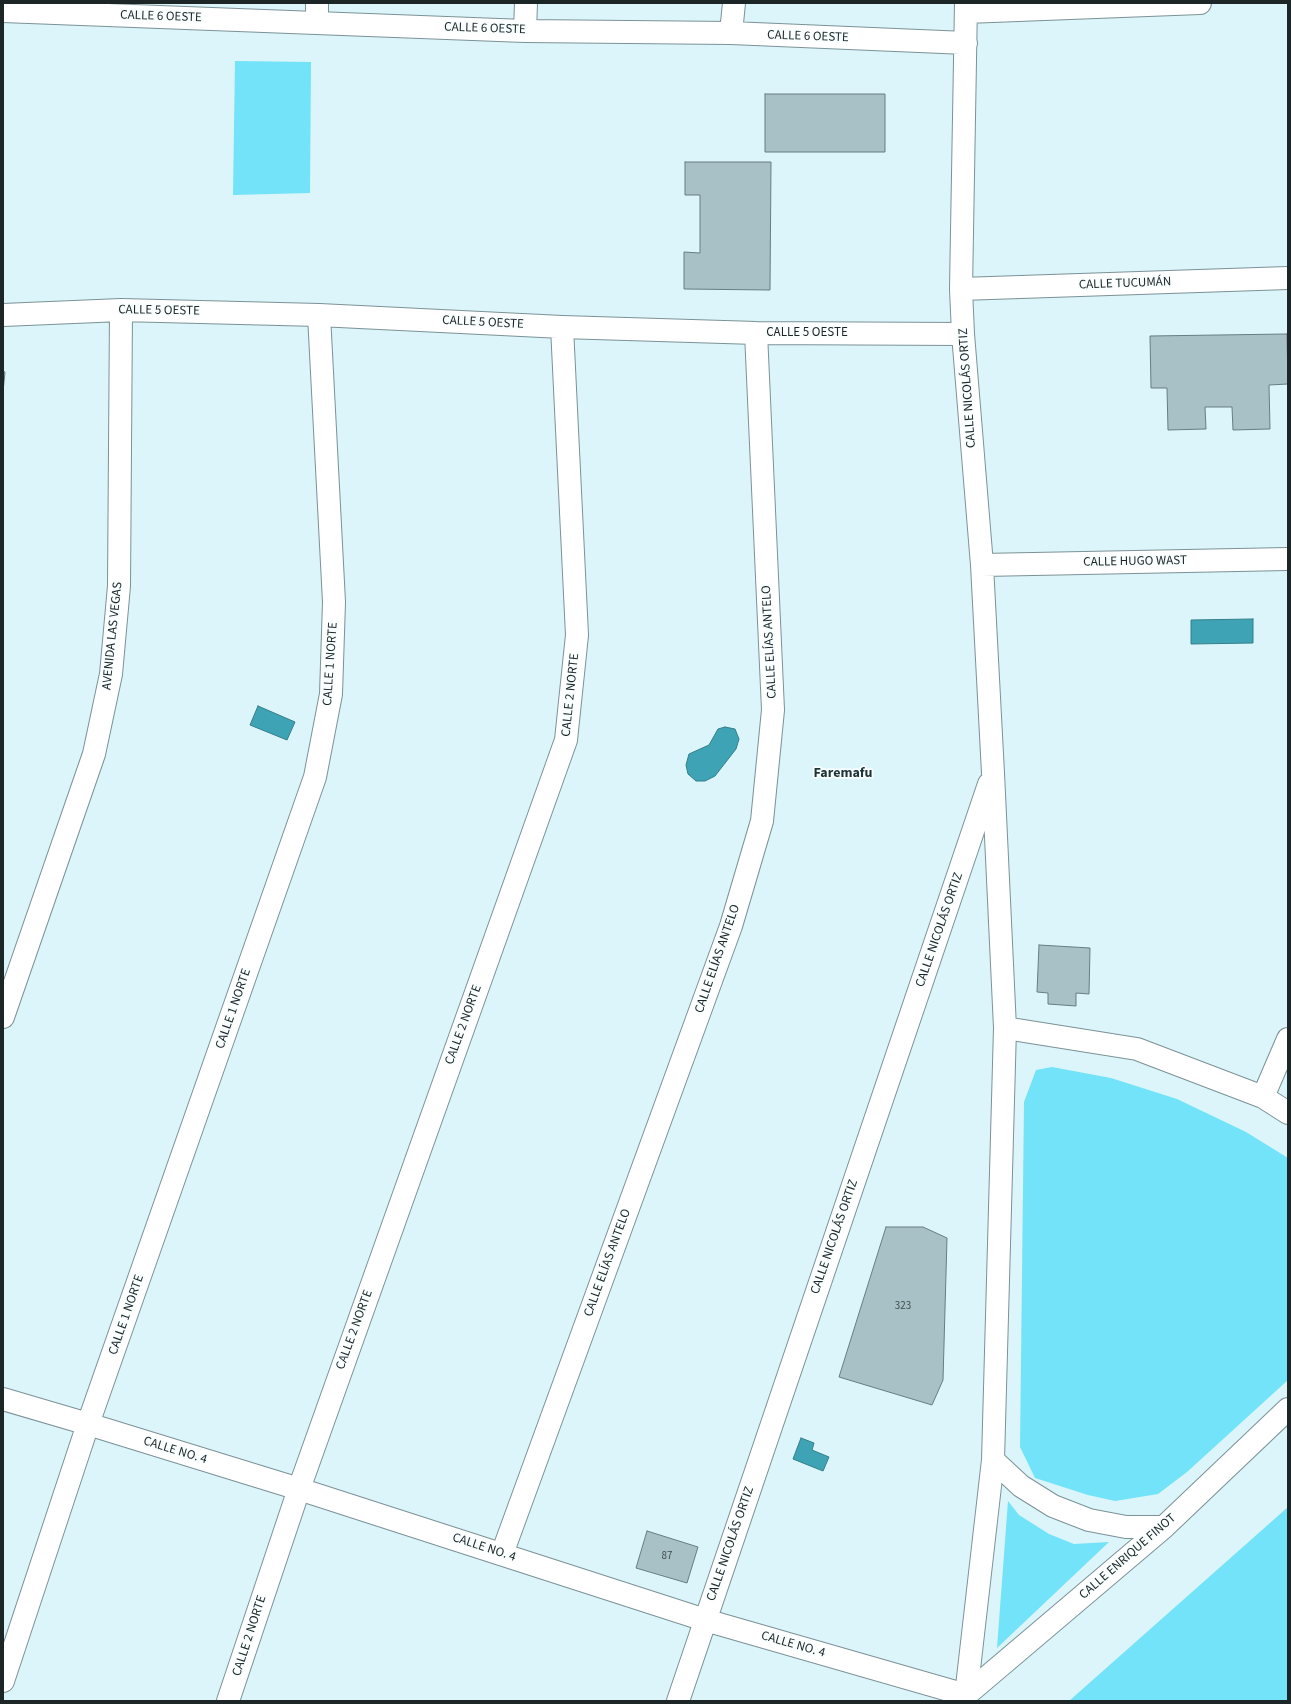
<!DOCTYPE html>
<meta charset="utf-8">
<style>
body{margin:0}
#map{position:relative;width:1291px;height:1704px;overflow:hidden;background:#dbf5fa;font-family:"Source Sans 3",sans-serif}
canvas{display:block}
.frame{position:absolute;inset:0;border:4px solid #1c2627;pointer-events:none}
</style>
<div id="map">
<canvas width="1291" height="1704"></canvas>
<div class="frame"></div>
</div>
<script>
const c = document.querySelector('canvas').getContext('2d');
c.lineJoin = 'round';
function fill(path, color) { c.fillStyle = color; c.fill(path, 'evenodd'); }
const toPath = rows => new Path2D(rows.map(r => 'M' + r).join(''));
function trace(path, color, width, dash) { c.strokeStyle = color; c.lineWidth = width; c.lineCap = dash ? 'butt' : 'round'; c.setLineDash(dash || []); c.stroke(path); }
function label(font, color, halo, rows, align = 'center') {
  c.font = font + ' "Source Sans 3",sans-serif'; c.lineWidth = 3.5; c.setLineDash([]); c.textBaseline = 'middle'; c.strokeStyle = halo; c.fillStyle = color; for (const [text, x, y, turn = 0] of rows) {
    c.save(); c.translate(x, y); c.rotate((+turn || 0) * Math.PI / 180); c.textAlign = isNaN(turn) ? turn : align; if (halo) c.strokeText(text, 0, 0); c.fillText(text, 0, 0); c.restore();
  }
}
const green = toPath([
 [235,61,311,62,310,193,233,195],
 [1052,1067,1111,1078,1177,1099,1246,1132,1288,1158,1288,1380,1187,1472,1158,1494,1115,1501,1088,1495,1035,1478,1020,1447,1024,1102,1036,1070],
 [1008,1501,1019,1515,1049,1534,1074,1544,1109,1542,997,1648],
 [1288,1507,1288,1701,1069,1701]
]);
const water = toPath([
 [1253,619,1253,643,1191,644,1191,620,1253,619],
 [258,706,295,722,287,740,250,725,258,706],
 [725,727,735,729,739,739,736,749,715,776,705,781,696,781,688,774,686,765,689,754,709,745,718,729,725,727],
 [801,1438,814,1443,812,1450,829,1457,823,1471,793,1459,801,1438]
]);
const building = toPath([
 [765,94,885,94,885,152,765,152,765,94],
 [685,162,771,162,770,290,684,289,684,252,700,253,700,195,685,195,685,162],
 [1287,334,1288,384,1269,385,1270,429,1233,430,1232,407,1205,407,1206,429,1168,430,1167,388,1151,388,1150,336,1287,334],
 [3,371,5,372,3,392,3,371],
 [1039,945,1090,948,1089,994,1076,993,1076,1006,1048,1004,1048,993,1037,992,1039,945],
 [886,1227,923,1227,947,1238,943,1380,932,1405,839,1377,886,1227],
 [647,1531,698,1547,687,1583,636,1568,647,1531]
]);
const minor = toPath([
 [317,3,317,23],
 [3,11,525,31,731,33,966,43],
 [966,12,1200,3],
 [525,31,526,3],
 [731,33,734,3],
 [961,289,1288,278],
 [3,315,121,310,319,315,562,327,756,333,963,334],
 [982,565,1288,559],
 [3,1017,94,754,111,674,119,586,121,310],
 [1005,1028,1137,1049,1263,1097,1288,1113],
 [1263,1097,1288,1039],
 [3,1399,88,1424,299,1489,705,1620,966,1695,993,1460,1005,1028,993,773,982,565,963,334,961,289,966,3],
 [993,1460,1021,1486,1053,1506,1089,1520,1126,1527,1164,1527],
 [502,1554,731,926,762,821,773,710,756,333],
 [3,1681,88,1424,315,777,331,694,334,602,319,315],
 [228,1701,299,1489,566,740,577,635,562,327],
 [678,1701,989,784],
 [963,1701,966,1695,1164,1527,1288,1409]
]);
const numberNames = [
 ["323",903,1307],
 ["87",667,1557]
];
const streetNames = [
 ["CALLE 6 OESTE",161,17,2],
 ["CALLE 6 OESTE",485,29,2],
 ["CALLE 6 OESTE",808,37,2],
 ["CALLE TUCUMÁN",1125,284,-2],
 ["CALLE 5 OESTE",159,311,1],
 ["CALLE 5 OESTE",483,323,3],
 ["CALLE 5 OESTE",807,333],
 ["CALLE NICOLÁS ORTIZ",968,388,-94],
 ["CALLE HUGO WAST",1135,562,-1],
 ["AVENIDA LAS VEGAS",113,636,-84],
 ["CALLE ELÍAS ANTELO",770,642,-93],
 ["CALLE 1 NORTE",331,664,-86],
 ["CALLE 2 NORTE",571,695,-84],
 ["CALLE NICOLÁS ORTIZ",940,930,-71],
 ["CALLE ELÍAS ANTELO",718,959,-71],
 ["CALLE 1 NORTE",234,1009,-71],
 ["CALLE 2 NORTE",464,1025,-70],
 ["CALLE NICOLÁS ORTIZ",835,1237,-71],
 ["CALLE ELÍAS ANTELO",608,1263,-70],
 ["CALLE 1 NORTE",127,1315,-71],
 ["CALLE 2 NORTE",355,1330,-70],
 ["CALLE NO. 4",175,1451,17],
 ["CALLE NICOLÁS ORTIZ",731,1544,-71],
 ["CALLE NO. 4",484,1548,18],
 ["CALLE ENRIQUE FINOT",1128,1557,-41],
 ["CALLE 2 NORTE",250,1636,-72],
 ["CALLE NO. 4",793,1645,16]
];
const neighbourhoodNames = [
 ["Faremafu",843,774]
];
fill(green, '#72e3f8');
fill(water, '#3ea4b5');
trace(water, '#347e8a', 1);
fill(building, '#a8c1c6');
trace(building, '#667d82', 1);
trace(minor, '#7b9297', 24);
trace(minor, '#fff', 22);
label('11px', '#3f4d4f', null, numberNames);
label('13px', '#1c2627', '#f9feff', streetNames);
label('bold 14px', '#1f3438', '#f9feff', neighbourhoodNames);
</script>
